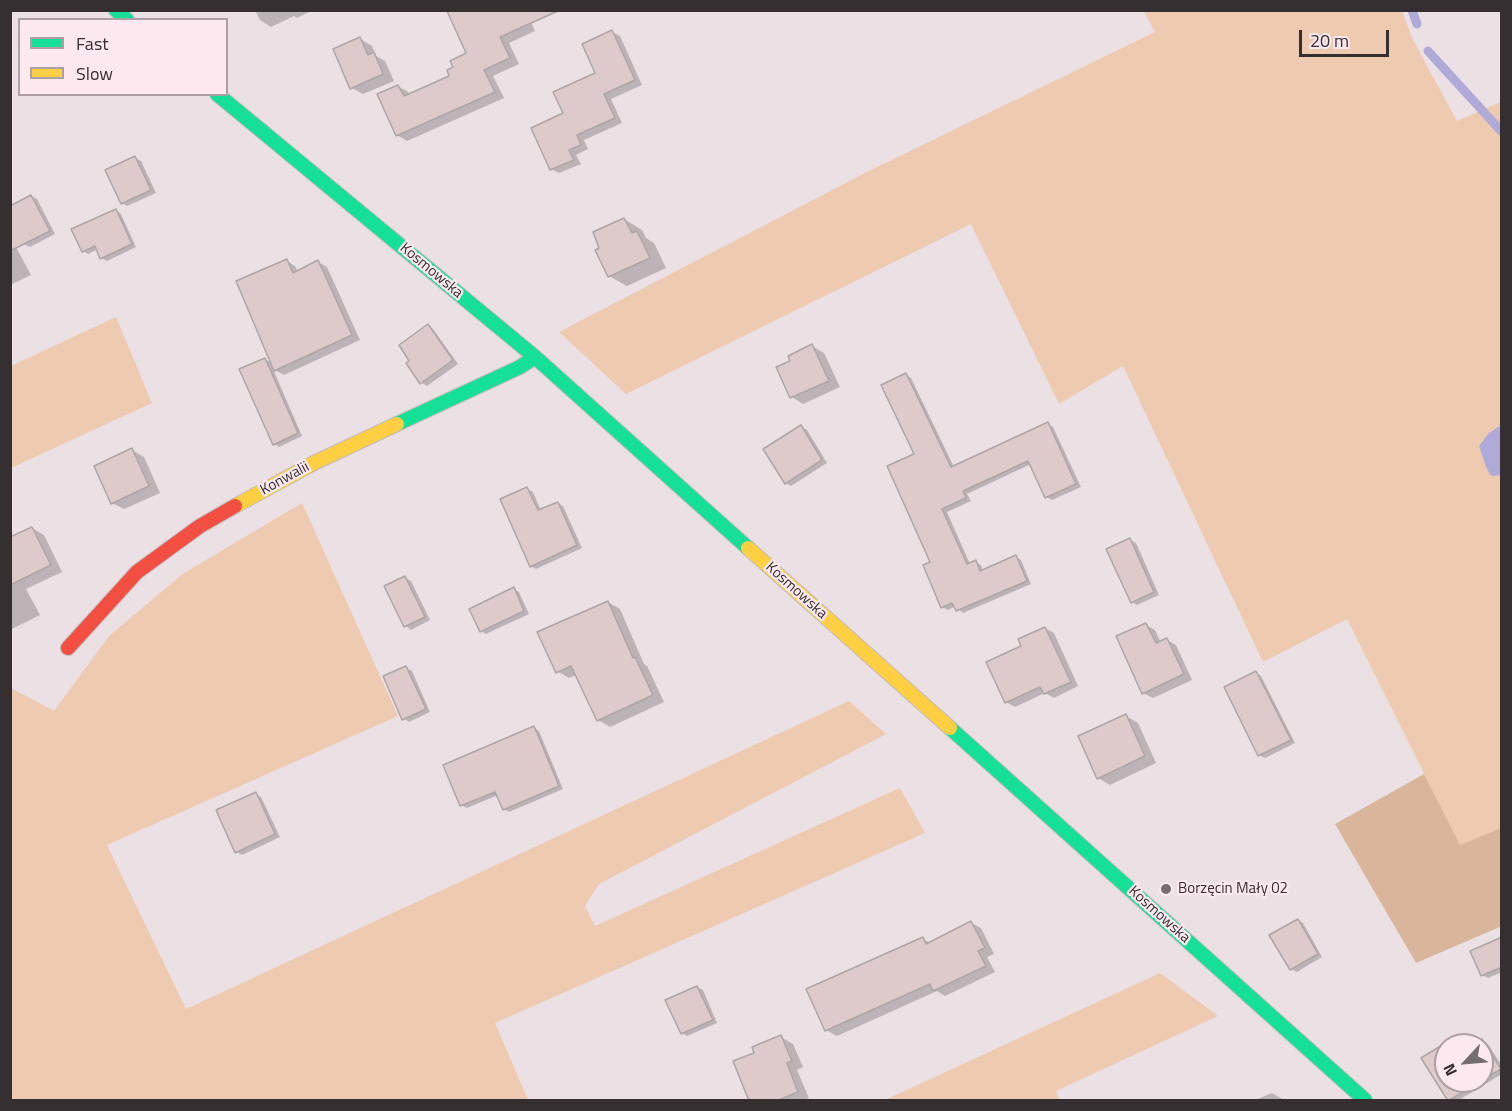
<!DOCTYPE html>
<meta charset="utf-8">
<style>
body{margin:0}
#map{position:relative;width:1512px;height:1111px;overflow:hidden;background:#ebe0e4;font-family:"Titillium Web",sans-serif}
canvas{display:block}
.frame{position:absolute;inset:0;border:12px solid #362f31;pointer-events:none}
.legend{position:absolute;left:18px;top:18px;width:210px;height:78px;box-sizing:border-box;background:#fce9f0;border:2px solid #ad9fa4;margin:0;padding:8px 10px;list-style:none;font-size:18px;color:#362f31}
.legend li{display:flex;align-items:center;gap:12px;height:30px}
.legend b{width:30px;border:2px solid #ad9fa4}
.north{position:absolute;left:1434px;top:1033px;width:60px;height:60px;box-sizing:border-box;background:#fce9f0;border:2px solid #ad9fa4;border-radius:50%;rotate:244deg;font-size:16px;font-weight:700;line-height:24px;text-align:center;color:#362f31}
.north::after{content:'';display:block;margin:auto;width:21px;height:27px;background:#756d70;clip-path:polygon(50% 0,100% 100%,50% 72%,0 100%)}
.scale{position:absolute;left:1299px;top:30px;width:90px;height:27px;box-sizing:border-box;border:3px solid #362f31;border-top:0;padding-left:8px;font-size:18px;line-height:21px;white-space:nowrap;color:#362f31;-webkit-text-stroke:4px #fce9f0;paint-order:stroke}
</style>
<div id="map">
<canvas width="1512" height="1111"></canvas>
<div class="frame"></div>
<ul class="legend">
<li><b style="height:8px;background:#16e098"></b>Fast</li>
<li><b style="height:8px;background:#ffcf43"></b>Slow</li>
</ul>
<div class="north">N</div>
<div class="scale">20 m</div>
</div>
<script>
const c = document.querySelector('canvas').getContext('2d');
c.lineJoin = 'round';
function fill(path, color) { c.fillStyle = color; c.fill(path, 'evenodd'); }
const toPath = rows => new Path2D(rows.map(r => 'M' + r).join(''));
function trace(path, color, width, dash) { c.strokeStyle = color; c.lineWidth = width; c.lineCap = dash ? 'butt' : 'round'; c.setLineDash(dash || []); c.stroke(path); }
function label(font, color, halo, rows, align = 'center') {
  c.font = font + ' "Titillium Web",sans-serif'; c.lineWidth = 4.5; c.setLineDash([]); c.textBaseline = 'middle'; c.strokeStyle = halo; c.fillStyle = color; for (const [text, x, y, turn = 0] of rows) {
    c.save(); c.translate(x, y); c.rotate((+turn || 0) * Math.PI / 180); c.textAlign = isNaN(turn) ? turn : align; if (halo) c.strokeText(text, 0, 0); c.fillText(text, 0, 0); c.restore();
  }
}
const green = toPath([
 [1144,11,1402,11,1413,40,1457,121,1501,102,1501,828,1460,846,1347,619,1263,662,1123,366,1059,404,971,224,626,394,559,332,867,172,1155,32],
 [116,317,152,403,11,468,11,366],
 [302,503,398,716,107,845,186,1009,849,701,886,734,599,884,585,906,595,926,900,788,925,833,495,1023,528,1100,11,1100,11,688,54,711,109,636,184,573],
 [1160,973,1218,1016,1056,1091,1060,1100,885,1100]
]);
const forest = toPath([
 [1424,774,1460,845,1501,828,1502,926,1416,963,1335,824]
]);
const water = toPath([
 [1501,425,1501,475,1491,476,1486,467,1479,446,1489,433]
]);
const shadow = toPath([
 [255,10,313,10,297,18,294,16,271,27,260,20],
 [449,10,526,10,535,31,509,43,519,64,493,76,504,98,407,141,397,135,398,86,408,92,410,95,451,77,455,68,468,54],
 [612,32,620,36,642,85,611,99,622,123,584,140,588,149,576,155,581,164,559,173,551,169,565,114,597,74],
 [360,39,372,46,376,56,385,61,394,81,363,94,352,88],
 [135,158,141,161,156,193,127,206,122,203],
 [31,196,37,199,55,234,30,247,24,244,10,217],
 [116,210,121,214,136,247,107,261,101,258,98,249,88,254,83,251],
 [624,219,642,230,646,238,654,243,666,268,627,286,609,276],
 [10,236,31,275,10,285],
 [287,261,295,266,298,272,318,262,327,267,360,340,284,375,273,369,302,436,279,447,274,444,265,359,273,364],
 [428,326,433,329,458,364,427,386,422,383,411,361],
 [812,346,824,353,840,387,803,404,792,397,792,361],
 [906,375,911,378,954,467,1048,424,1053,427,1081,487,1052,500,1046,497,1031,464,967,494,971,501,947,512,970,564,975,562,981,565,983,571,1016,557,1021,560,1031,584,963,613,956,606,948,610,942,607,932,562],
 [801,427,807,430,827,463,791,486,786,483],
 [132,450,144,457,160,493,124,509,112,503],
 [527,489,533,492,541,511,558,503,563,506,582,548,536,569,531,566],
 [32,528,44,535,62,572,26,589,40,615,10,630,10,536,12,538],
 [1130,540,1136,543,1159,595,1137,605,1132,602],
 [405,578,411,581,430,620,411,630,406,626,386,587],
 [513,589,519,592,529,614,486,634,481,631],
 [608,602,620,609,644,664,647,666,664,702,610,727,598,720,576,675,569,678,557,671],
 [1146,625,1155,630,1161,643,1167,640,1176,645,1192,680,1153,698,1143,693],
 [1045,628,1054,633,1078,686,1054,698,1045,693,1015,707,1006,702,988,663,1023,647],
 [406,668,412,671,430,712,409,722,403,718],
 [1256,673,1261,676,1295,743,1265,758,1259,755],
 [1126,716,1138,723,1156,763,1110,785,1098,778],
 [534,728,539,731,563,789,509,812,504,809,498,795,467,808,461,805],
 [256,794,261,797,280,837,242,855,237,852],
 [1298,920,1303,923,1322,957,1297,972,1291,969,1271,935],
 [971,923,981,928,994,954,987,957,995,972,945,996,937,991,837,1036,826,1030,923,939,930,943],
 [1502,939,1502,972,1488,978,1482,975],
 [697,987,703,990,717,1023,687,1036,682,1033],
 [781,1037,793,1044,803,1067,797,1070,809,1098,803,1100,754,1100,756,1054],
 [1457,1038,1465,1045,1446,1045,1446,1081,1482,1081,1482,1045,1475,1045,1482,1041,1488,1044,1502,1066,1502,1074,1459,1100,1450,1100,1423,1058],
 [1272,1093,1284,1100,1255,1100]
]);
const stream = toPath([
 [1412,10,1417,24],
 [1428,51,1502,132]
]);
const building = toPath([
 [447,11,558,11,500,37,510,58,484,70,495,92,396,136,377,94,398,85,404,96,449,76,447,70,453,67,450,61,466,53,447,11],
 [612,30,635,80,604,94,615,118,577,135,581,145,569,150,574,160,550,170,531,128,563,113,553,92,595,73,582,44,612,30],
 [360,37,368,55,374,52,383,74,350,89,333,49,360,37],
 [135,156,151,190,121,204,105,170,135,156],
 [31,195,50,231,10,251,10,206,31,195],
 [116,209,132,244,100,259,95,246,82,252,71,229,116,209],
 [624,218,632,233,637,231,650,258,608,277,595,250,599,248,593,232,624,218],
 [287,259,293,273,318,260,352,335,274,371,236,281,287,259],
 [428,324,453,360,420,384,406,363,409,361,399,345,428,324],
 [812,344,829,381,790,398,776,367,790,361,788,356,812,344],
 [265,358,298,433,273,445,239,369,265,358],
 [906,373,951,467,1048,422,1076,484,1045,498,1028,461,963,491,966,498,942,509,967,564,976,560,980,571,1016,555,1027,581,956,611,952,603,941,608,923,565,930,562,887,466,914,454,881,385,906,373],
 [801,425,822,460,785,484,763,449,801,425],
 [132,448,149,486,111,504,94,466,132,448],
 [527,487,538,510,558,502,577,545,530,567,500,499,527,487],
 [32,527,51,565,10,585,10,537,32,527],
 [1130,538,1154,592,1131,603,1106,549,1130,538],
 [405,576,425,617,404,627,384,586,405,576],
 [514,587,524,611,480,632,469,609,514,587],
 [608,601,633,658,635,657,653,695,597,721,571,666,556,673,537,632,608,601],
 [1146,623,1156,643,1167,638,1184,674,1142,694,1116,636,1146,623],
 [1045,627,1071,682,1044,694,1040,687,1005,703,986,662,1021,646,1018,639,1045,627],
 [406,666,426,709,402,720,383,676,406,666],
 [1256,671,1291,740,1258,756,1224,687,1256,671],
 [1126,714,1145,756,1097,779,1078,736,1126,714],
 [534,726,559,786,503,810,495,792,460,806,443,765,534,726],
 [256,792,275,834,235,853,216,810,256,792],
 [1298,919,1318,954,1290,970,1269,935,1298,919],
 [971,921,985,948,978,951,986,966,933,991,930,984,825,1031,806,989,923,937,926,944,971,921],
 [1502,937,1502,967,1481,976,1470,951,1502,937],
 [697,986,713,1020,681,1034,665,1000,697,986],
 [781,1035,792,1061,787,1063,798,1092,776,1101,749,1101,733,1061,754,1053,752,1047,781,1035],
 [1457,1036,1463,1045,1446,1045,1446,1081,1481,1081,1448,1101,1421,1058,1457,1036],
 [1482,1039,1501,1069,1482,1080,1482,1045,1472,1045,1482,1039]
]);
const fast = toPath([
 [116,10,127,20],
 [217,94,535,357,748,548],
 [397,424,520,367,535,357],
 [950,728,1365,1100]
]);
const slow = toPath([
 [235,506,314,463,397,424],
 [748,548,950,728]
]);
const jam = toPath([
 [68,648,137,572,200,526,235,506]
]);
const markers = [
 [1166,889,6,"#756d70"]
];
const streetNames = [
 ["Kosmowska",431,271,40],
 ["Konwalii",285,479,-29],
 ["Kosmowska",796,591,42],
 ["Kosmowska",1159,915,42]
];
const poiNames = [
 ["Borzęcin Mały 02",1178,889]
];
fill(green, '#eecab1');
fill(forest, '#d8b59b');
fill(water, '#b0aad8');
fill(shadow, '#0003');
trace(stream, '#b0aad8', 9);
fill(building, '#decaca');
trace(building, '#ada5a6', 1.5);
trace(fast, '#c2bbbe', 16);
trace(slow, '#c2bbbe', 16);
trace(jam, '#c2bbbe', 16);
trace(fast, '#16e098', 14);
trace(slow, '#ffcf43', 14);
trace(jam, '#f24e42', 14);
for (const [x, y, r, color] of markers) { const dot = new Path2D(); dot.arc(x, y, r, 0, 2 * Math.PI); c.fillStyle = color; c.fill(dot); trace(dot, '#fce9f0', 2); }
label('15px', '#362f31', '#fce9f0', streetNames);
label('15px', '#362f31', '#fce9f0', poiNames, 'left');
</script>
